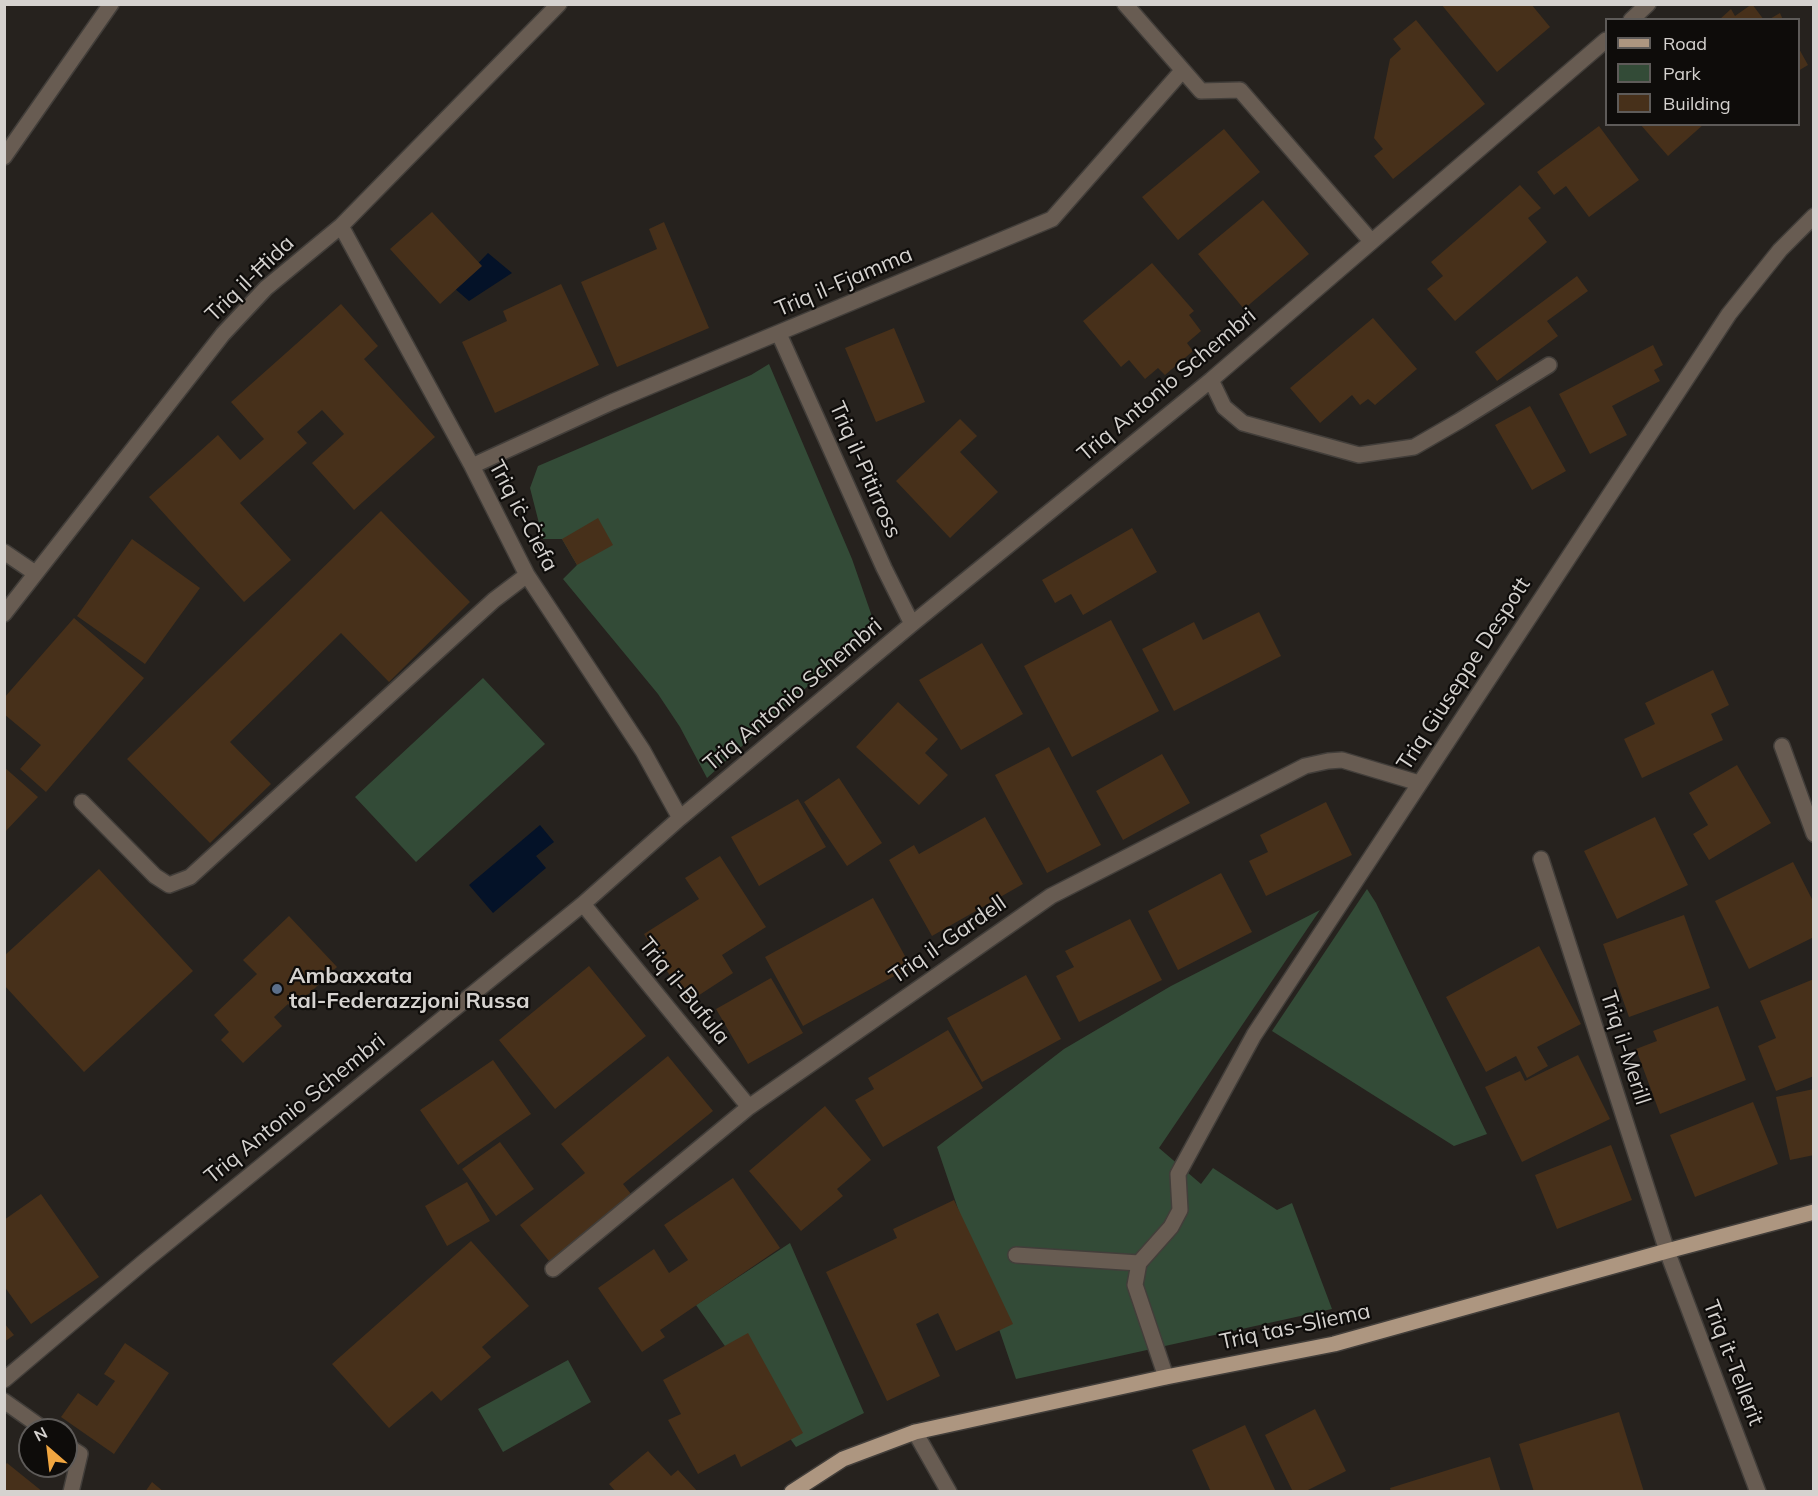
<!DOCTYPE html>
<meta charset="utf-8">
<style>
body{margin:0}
#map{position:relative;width:1818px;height:1496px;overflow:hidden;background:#26221e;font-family:Mulish,sans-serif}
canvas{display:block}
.frame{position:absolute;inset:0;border:6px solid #d5d2cf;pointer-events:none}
.legend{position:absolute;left:1605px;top:18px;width:195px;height:108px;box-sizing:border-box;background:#0e0c0a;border:2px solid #5e5b59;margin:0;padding:8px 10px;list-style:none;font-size:18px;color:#d5d2cf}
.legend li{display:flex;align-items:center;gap:12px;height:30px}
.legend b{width:30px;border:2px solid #5e5b59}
.north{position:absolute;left:18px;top:1418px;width:60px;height:60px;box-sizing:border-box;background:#0e0c0a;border:2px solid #5e5b59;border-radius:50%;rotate:332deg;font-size:16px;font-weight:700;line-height:24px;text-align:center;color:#d5d2cf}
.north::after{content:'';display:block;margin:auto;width:21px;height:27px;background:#f1a640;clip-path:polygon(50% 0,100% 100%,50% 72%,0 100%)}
</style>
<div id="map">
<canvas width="1818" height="1496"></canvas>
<div class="frame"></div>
<ul class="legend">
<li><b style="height:8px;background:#ad9680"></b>Road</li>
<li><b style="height:16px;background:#334b37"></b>Park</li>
<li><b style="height:16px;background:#47301a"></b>Building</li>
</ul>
<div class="north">N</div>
</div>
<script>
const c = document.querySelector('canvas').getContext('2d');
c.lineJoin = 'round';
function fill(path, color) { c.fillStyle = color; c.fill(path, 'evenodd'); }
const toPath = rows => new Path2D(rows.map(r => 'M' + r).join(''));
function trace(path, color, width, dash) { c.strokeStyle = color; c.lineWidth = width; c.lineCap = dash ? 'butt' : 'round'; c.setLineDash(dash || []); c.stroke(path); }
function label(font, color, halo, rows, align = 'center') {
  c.font = font + ' Mulish,sans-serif'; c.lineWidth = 4.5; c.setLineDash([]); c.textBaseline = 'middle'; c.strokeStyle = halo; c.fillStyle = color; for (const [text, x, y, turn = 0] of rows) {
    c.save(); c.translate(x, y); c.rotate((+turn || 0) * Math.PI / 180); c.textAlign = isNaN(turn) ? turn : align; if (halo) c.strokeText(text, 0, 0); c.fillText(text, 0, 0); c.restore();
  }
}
const green = toPath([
 [769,364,852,559,875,625,707,778,680,727,658,694,563,579,577,565,562,539,543,539,530,488,538,466,751,375],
 [483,678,545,744,416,862,355,797],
 [1367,889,1376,903,1487,1134,1454,1146,1272,1031],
 [1320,910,1159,1148,1201,1184,1213,1168,1277,1210,1292,1203,1332,1309,1016,1379,937,1147,1064,1049,1171,986],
 [790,1243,864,1413,796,1447,696,1305],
 [568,1360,591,1402,503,1452,478,1409]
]);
const water = toPath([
 [488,253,512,273,469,301,454,288],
 [540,825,554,842,536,856,546,868,493,913,469,885]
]);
const building = toPath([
 [1441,4,1531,4,1550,27,1497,72],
 [1752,4,1764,20,1719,20,1731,9,1735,16],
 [1780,13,1783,20,1768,20],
 [1416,20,1485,104,1393,179,1374,156,1383,149,1374,138,1390,59,1401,49,1393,39],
 [1798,47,1808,65,1798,71],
 [1640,124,1704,124,1668,156],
 [1599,126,1639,180,1589,217,1566,186,1554,195,1537,172],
 [1224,129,1260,172,1178,240,1142,197],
 [1520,185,1541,208,1528,218,1547,242,1455,321,1427,289,1443,276,1431,262],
 [1263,200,1309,254,1244,309,1198,254],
 [432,212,482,266,440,304,390,249],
 [664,222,709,328,617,367,581,282,657,249,649,229],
 [1152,263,1194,311,1189,315,1201,331,1187,343,1193,351,1165,375,1158,368,1145,379,1129,360,1121,367,1083,321],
 [1577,276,1588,291,1547,321,1558,336,1497,381,1475,352],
 [561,284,599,365,495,413,462,342,507,321,503,311],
 [341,304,378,346,364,359,435,437,354,510,312,463,344,434,322,410,297,432,307,443,240,503,291,560,244,602,149,497,218,435,240,460,264,439,231,402],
 [1373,318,1417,369,1375,405,1368,399,1360,405,1352,395,1320,423,1290,388],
 [894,328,925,402,876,422,845,348],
 [1653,345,1663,365,1654,370,1660,381,1612,406,1627,435,1590,454,1559,394],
 [1530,406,1566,471,1532,490,1495,425],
 [960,419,977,436,960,452,998,492,950,538,896,481],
 [381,511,470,602,389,682,341,633,230,742,271,784,210,843,127,759],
 [598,518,613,545,577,565,562,539],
 [1132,528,1157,572,1083,615,1071,594,1055,603,1042,580],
 [132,539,200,588,145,664,77,616],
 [1259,612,1281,656,1174,711,1142,649,1194,622,1203,640],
 [74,618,144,678,46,792,20,769,41,745,4,714,4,698],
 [1111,620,1159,711,1072,757,1024,666],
 [982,643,1023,714,961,750,919,680],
 [1713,670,1729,705,1711,714,1723,740,1642,778,1624,739,1655,724,1645,703],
 [898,702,938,739,925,753,948,775,919,805,856,747],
 [1049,747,1101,845,1047,873,995,775],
 [1162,754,1190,803,1123,840,1096,791],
 [1737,765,1771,823,1709,860,1693,834,1708,825,1689,793],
 [4,767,38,797,4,833],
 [839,778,882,843,847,866,804,802],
 [798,799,826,847,759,886,731,837],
 [1326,802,1352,855,1266,896,1249,861,1268,852,1260,835],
 [985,817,1023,884,932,936,889,860,914,845,919,854],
 [1655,817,1688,885,1617,919,1584,851],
 [720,856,766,927,722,955,733,973,687,1003,644,934,699,899,685,878],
 [1793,862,1814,903,1814,937,1749,969,1715,901],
 [99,869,193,971,84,1072,4,985,4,956],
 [1221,873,1252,932,1178,970,1148,911],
 [873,898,911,967,803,1026,765,957],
 [1684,915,1710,988,1629,1017,1603,944],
 [289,916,337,967,293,1009,288,1004,274,1017,282,1026,243,1063,221,1040,229,1032,214,1015,257,974,243,960],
 [1130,919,1162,980,1079,1022,1056,976,1074,967,1065,951],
 [1539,946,1581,1024,1537,1047,1548,1066,1527,1078,1516,1056,1486,1072,1446,997],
 [589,966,646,1036,555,1109,499,1040],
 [1026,975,1061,1039,982,1082,947,1018],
 [771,978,803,1033,748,1064,716,1009],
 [1814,979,1814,1076,1776,1091,1758,1046,1776,1038,1760,1001],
 [1718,1006,1746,1080,1660,1114,1636,1049,1657,1041,1653,1031],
 [948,1030,983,1088,883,1147,855,1100,874,1089,868,1078],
 [1578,1055,1610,1119,1522,1162,1485,1087,1520,1071,1525,1081],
 [668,1056,713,1111,623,1184,635,1199,553,1266,520,1225,585,1173,561,1144],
 [493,1060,531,1114,458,1165,420,1110],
 [1814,1089,1814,1155,1790,1160,1776,1097],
 [1753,1102,1778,1164,1695,1197,1670,1135],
 [825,1106,871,1160,837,1189,843,1196,801,1231,749,1171],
 [500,1142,534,1189,496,1216,462,1169],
 [1611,1145,1632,1200,1557,1229,1535,1175],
 [733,1178,780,1248,660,1330,665,1337,642,1352,598,1288,654,1249,669,1273,688,1260,664,1225],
 [467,1182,490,1221,447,1246,425,1206],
 [41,1194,99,1277,31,1324,4,1286,4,1220],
 [954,1200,1013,1324,956,1351,938,1313,916,1324,940,1376,887,1401,826,1272,897,1238,893,1229],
 [471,1241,529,1306,482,1347,491,1357,441,1401,432,1391,389,1428,332,1364],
 [4,1323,14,1335,4,1342],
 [748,1333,803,1433,741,1467,735,1454,698,1474,668,1420,681,1414,663,1380],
 [125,1343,169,1373,114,1454,61,1417,78,1393,97,1406,115,1381,104,1374],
 [1315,1409,1346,1471,1304,1492,1293,1492,1265,1435],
 [1619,1412,1644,1492,1534,1492,1519,1444],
 [1245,1425,1276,1492,1211,1492,1192,1450],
 [648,1451,671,1476,678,1470,698,1492,616,1492,609,1484],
 [1490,1457,1501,1492,1391,1492,1390,1488],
 [7,1463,43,1492,4,1492,4,1466],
 [152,1482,164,1492,145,1492]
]);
const minor = toPath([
 [1125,4,1201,91,1240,90,1371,241],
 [1631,20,1648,4],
 [4,157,111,4],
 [341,226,472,466,527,575,643,751,680,818],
 [779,334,884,568,912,624],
 [1211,380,1224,407,1243,423,1359,455,1414,447,1459,421,1549,365],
 [472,466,612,402,1052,219,1182,71],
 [4,552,35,573],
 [4,614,223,334,266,288,341,226,559,4],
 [1782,746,1814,834],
 [82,802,155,876,169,885,190,877,494,600,527,575],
 [1541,859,1667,1251,1758,1492],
 [583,904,749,1107],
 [1016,1255,1139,1263],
 [553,1269,749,1107,1051,896,1305,766,1328,761,1342,760,1419,783],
 [1166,1377,1135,1285,1139,1263,1171,1227,1180,1210,1178,1174,1254,1035,1729,314,1780,250,1814,216],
 [4,1380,146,1260,583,904,680,818,912,624,1211,380,1606,40],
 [4,1401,45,1430],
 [915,1432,949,1492],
 [66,1445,80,1454,71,1492]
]);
const major = toPath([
 [792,1492,843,1459,915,1432,1166,1377,1334,1344,1667,1251,1814,1212]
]);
const markers = [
 [277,989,6,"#5c6f8a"]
];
const streetNames = [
 ["Triq il-Ħida",250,279,-44],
 ["Triq il-Fjamma",844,282,-23],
 ["Triq Antonio Schembri",1167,385,-40],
 ["Triq il-Pitirross",865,470,66],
 ["Triq iċ-Ċiefa",523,516,62],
 ["Triq Giuseppe Despott",1464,674,-57],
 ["Triq Antonio Schembri",793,695,-40],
 ["Triq il-Gardell",948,940,-35],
 ["Triq il-Bufula",684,991,51],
 ["Triq il-Merill",1625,1048,72],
 ["Triq Antonio Schembri",295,1109,-39],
 ["Triq tas-Sliema",1295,1327,-12],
 ["Triq it-Tellerit",1733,1363,69]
];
const poiNames = [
 ["Ambaxxata",289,976],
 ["tal-Federazzjoni Russa",289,1001]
];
fill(green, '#334b37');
fill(water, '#041228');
fill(building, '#47301a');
trace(minor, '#423e3a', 18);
trace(major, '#423e3a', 18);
trace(minor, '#685c52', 15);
trace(major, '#ad9680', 15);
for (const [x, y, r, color] of markers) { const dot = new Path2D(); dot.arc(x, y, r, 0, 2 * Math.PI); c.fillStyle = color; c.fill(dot); trace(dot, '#0e0c0a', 2); }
label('22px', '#d5d2cf', '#0e0c0a', streetNames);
label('bold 22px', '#d5d2cf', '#0e0c0a', poiNames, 'left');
</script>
